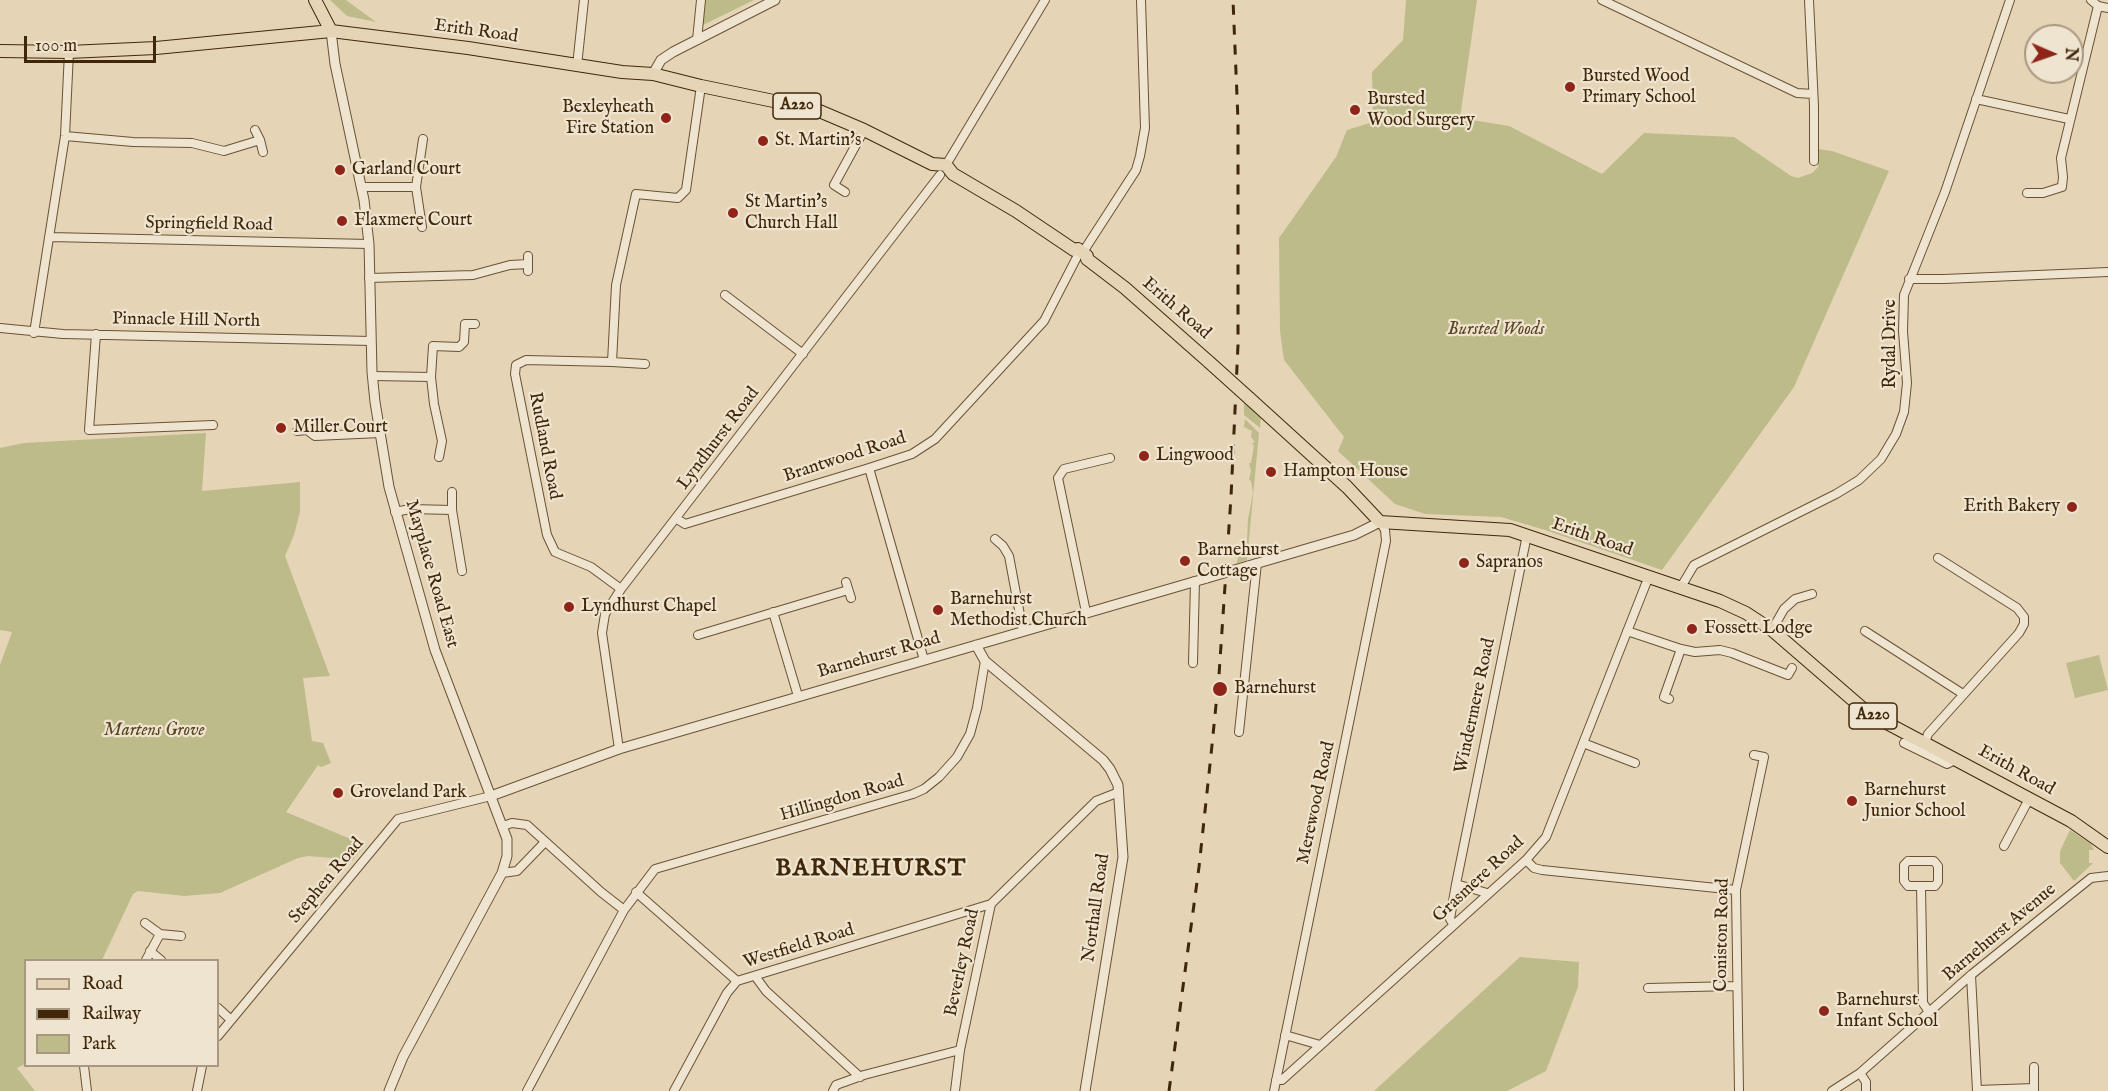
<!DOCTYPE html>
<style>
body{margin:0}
#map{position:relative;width:2108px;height:1091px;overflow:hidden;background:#e5d5b6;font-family:"IM FELL English",serif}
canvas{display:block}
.legend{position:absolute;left:24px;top:959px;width:195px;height:108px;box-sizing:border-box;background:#eee4d0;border:2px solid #a99881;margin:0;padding:8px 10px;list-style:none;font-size:18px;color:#41270a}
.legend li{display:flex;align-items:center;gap:12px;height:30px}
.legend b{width:30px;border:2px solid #a99881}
.north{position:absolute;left:2024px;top:24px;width:60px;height:60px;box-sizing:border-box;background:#eee4d0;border:2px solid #a99881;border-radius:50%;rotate:92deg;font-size:16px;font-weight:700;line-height:24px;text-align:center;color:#41270a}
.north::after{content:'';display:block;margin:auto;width:21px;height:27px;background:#8f2418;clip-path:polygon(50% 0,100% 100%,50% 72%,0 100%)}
.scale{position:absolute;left:24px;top:36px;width:132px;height:27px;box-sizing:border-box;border:3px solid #41270a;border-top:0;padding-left:8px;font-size:18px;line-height:21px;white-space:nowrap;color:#41270a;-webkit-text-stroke:4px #eee4d0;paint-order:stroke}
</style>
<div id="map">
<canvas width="2108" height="1091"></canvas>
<ul class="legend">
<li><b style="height:8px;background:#e5d5b6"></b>Road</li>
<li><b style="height:8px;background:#41270a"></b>Railway</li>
<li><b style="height:16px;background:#bcbb89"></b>Park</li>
</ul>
<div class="north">N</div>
<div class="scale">100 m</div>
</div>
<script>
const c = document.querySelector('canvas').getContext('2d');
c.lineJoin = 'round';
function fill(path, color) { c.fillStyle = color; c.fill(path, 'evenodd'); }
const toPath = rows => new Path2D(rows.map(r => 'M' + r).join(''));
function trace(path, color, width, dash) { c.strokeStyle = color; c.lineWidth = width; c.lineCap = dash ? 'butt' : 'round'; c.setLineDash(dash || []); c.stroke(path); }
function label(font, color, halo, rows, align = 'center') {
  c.font = font + ' "IM FELL English",serif'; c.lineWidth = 4.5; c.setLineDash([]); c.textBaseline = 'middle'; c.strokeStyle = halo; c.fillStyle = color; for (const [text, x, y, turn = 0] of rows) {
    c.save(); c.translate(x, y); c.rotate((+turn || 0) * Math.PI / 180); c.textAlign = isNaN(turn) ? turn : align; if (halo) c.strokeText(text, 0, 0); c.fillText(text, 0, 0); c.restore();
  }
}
const green = toPath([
 [330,0,346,0,376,22,347,16],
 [704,0,754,0,701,26],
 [1406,0,1477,0,1460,118,1509,126,1602,174,1644,133,1734,137,1791,176,1798,178,1812,173,1818,167,1818,149,1832,151,1889,171,1794,387,1662,570,1545,530,1501,517,1425,514,1395,504,1338,451,1344,437,1284,360,1280,331,1279,238,1336,157,1347,130,1373,122,1372,72,1403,40],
 [1244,402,1261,416,1260,428,1244,415],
 [1245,419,1259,433,1247,560,1237,563,1238,555,1244,552,1247,541,1248,519,1253,493,1251,481,1249,480,1251,471,1249,463,1251,463,1254,446,1252,443,1255,442,1251,437,1252,431,1244,427],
 [206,433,202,491,300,482,300,512,294,535,285,556,330,676,303,678,312,741,323,743,331,763,321,767,318,765,286,812,365,845,352,861,332,858,308,856,298,858,220,893,184,896,138,891,133,894,102,960,26,960,25,1064,17,1068,35,1091,0,1091,0,665,12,632,0,630,0,448,24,443],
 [2099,655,2108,690,2075,698,2066,663],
 [2070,830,2091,844,2094,850,2089,850,2089,863,2093,863,2074,881,2060,863,2060,851],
 [1520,957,1579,962,1578,987,1546,1071,1507,1091,1374,1091]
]);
const minor = toPath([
 [1602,0,1797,93,1813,94],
 [1809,0,1814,106,1814,161],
 [2098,6,2108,8],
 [697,40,701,0],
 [577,66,584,0],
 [1976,99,2069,119],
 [65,136,133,142,192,143,224,151,260,140,255,130],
 [260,140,263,152],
 [946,165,1045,0],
 [362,187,416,187,423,139],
 [416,187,422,227],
 [845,192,834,185,864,130],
 [2027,193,2043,193,2062,187,2063,177,2061,158,2098,6,2091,0],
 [49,237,369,244],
 [1083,252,1136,170,1140,156,1145,128,1141,0],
 [528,271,528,256],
 [369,278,473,275,510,265,528,264],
 [1909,279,1944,279,2108,272],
 [725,295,803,354],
 [0,328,63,334,371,341],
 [34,333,65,136,69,52],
 [96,334,89,430,213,425],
 [612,362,645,364],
 [373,376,431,377],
 [297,431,307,430,315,436,380,433],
 [439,457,442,441,434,404,431,377,433,346,459,347,464,342,465,324,475,324],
 [869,468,924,660],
 [452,492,452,510,462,571],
 [395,512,410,509,452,510],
 [677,519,685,524,869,468,912,454,935,439,1044,321,1077,257],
 [995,539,1003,546,1009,556,1023,631],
 [846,582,851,598],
 [1681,587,1694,565,1836,494,1859,480,1881,459,1896,434,1904,412,1907,383,1903,331,1904,295,1945,192,2010,0],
 [621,589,591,567,555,552,547,535,515,374,516,365,526,360,612,362,616,285,636,194,678,198,686,190,701,86],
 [773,612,798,696],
 [1086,612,1058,478,1064,469,1110,458],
 [1772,630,1784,609,1795,599,1812,594],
 [1627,631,1681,649,1695,652,1720,650,1732,653,1788,675,1792,668],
 [1865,631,1963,694],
 [698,635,848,590],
 [1193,663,1195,581],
 [1669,699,1664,697,1681,649],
 [1239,732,1257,563],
 [1583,743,1635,763],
 [1904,743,1947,764,1957,759],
 [1925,743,1928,734,2019,633,2024,624,2024,617,2017,608,1938,558],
 [619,749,602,633,605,614,621,589,940,175],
 [503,826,512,823,527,825,601,892,624,910],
 [2004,846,2029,799],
 [1526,860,1534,868,1542,870,1736,890],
 [1908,861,1934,861,1938,866,1938,882,1935,886,1908,886,1904,881,1904,865,1908,861],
 [502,873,517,871,545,842],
 [1456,884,1487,893],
 [1921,886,1923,1003,1929,1012],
 [636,892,737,981],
 [145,923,160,934],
 [1453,924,1450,919,1456,884,1527,535],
 [150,951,161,960],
 [146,960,160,934,181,936],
 [1971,975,1977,1091],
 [755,976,766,991,860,1077],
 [1648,988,1736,986],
 [218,1008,230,1019],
 [1285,1035,1320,1045],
 [218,1036,398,819,491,796],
 [84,1066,87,1091],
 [2034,1067,2034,1091],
 [1860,1073,1866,1082,1866,1091],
 [1276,1080,1282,1080,1526,860,1546,837,1649,576],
 [1977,1090,2034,1088],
 [197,1091,202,1066],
 [527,1091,624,910,655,869,913,794,924,789,939,777,957,757,970,734,977,708,985,661],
 [674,1091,727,993,737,981,991,904],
 [833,1091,836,1085,864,1075,960,1050],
 [955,1091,960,1050,991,904,1096,801,1119,792],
 [1274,1091,1386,541,1385,530,1380,522],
 [1739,1091,1736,890,1764,757,1754,755],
 [1832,1091,1860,1073,1971,975,2076,890,2091,878,2108,876]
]);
const tertiary = toPath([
 [331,31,335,64,364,200,369,244,372,372,375,402,389,487,435,650,507,839,507,856,502,873,403,1057,389,1091],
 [653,74,661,60,673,52,775,0],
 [1248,566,1354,535,1380,522],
 [976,645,985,661,1103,760,1110,769,1118,785,1123,857,1085,1091],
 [491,796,619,749,1207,578]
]);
const primary = toPath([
 [315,0,331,31],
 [0,51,69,52,156,48,331,31,468,48,622,72,653,74,701,86,817,110,864,130,932,164,946,165,953,174,1016,211,1074,250,1078,249,1087,256,1087,259,1125,288,1209,362],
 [1249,398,1347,487,1380,522,1510,530,1720,601,1746,613,1772,630,1868,713,2071,821,2108,847]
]);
const rail = toPath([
 [1169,1091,1199,867,1211,755,1219,675,1231,497,1238,345,1238,120,1233,0]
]);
const tertiaryBridge = toPath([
 [1207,578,1248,566]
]);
const primaryBridge = toPath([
 [1209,362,1249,398]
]);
const markers = [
 [1570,87,6,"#8f2418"],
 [1355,110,6,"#8f2418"],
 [666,118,6,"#8f2418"],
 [763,141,6,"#8f2418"],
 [340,170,6,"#8f2418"],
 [733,213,6,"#8f2418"],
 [342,221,6,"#8f2418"],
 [281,428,6,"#8f2418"],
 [1144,456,6,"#8f2418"],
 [1271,472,6,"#8f2418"],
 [2072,507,6,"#8f2418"],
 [1185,561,6,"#8f2418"],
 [1464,563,6,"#8f2418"],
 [569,607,6,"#8f2418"],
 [938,610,6,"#8f2418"],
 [1692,629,6,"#8f2418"],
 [1220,689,8,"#8f2418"],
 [338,793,6,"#8f2418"],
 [1852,801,6,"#8f2418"],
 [1824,1011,6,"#8f2418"]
];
const shields = [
 [797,106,48],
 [1873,716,48]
];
const shieldNames = [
 ["A220",797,106],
 ["A220",1873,716]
];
const streetNames = [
 ["Erith Road",476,32,8],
 ["Springfield Road",209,225,1],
 ["Erith Road",1176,309,41],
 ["Pinnacle Hill North",186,321,1],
 ["Rydal Drive",1891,344,-90],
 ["Lyndhurst Road",719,439,-53],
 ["Rudland Road",544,446,79],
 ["Brantwood Road",845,458,-18],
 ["Erith Road",1592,538,19],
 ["Mayplace Road East",431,574,74],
 ["Barnehurst Road",879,656,-16],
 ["Windermere Road",1476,706,-78],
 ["Erith Road",2016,771,29],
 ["Hillingdon Road",842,799,-16],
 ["Merewood Road",1317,803,-78],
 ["Grasmere Road",1479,880,-43],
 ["Stephen Road",327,881,-50],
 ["Northall Road",1097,908,-82],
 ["Barnehurst Avenue",2000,933,-40],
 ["Coniston Road",1723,935,-89],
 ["Westfield Road",799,947,-17],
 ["Beverley Road",963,963,-78]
];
const poiNames = [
 ["Bursted Wood",1582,77],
 ["Primary School",1582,98],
 ["Bursted",1367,100],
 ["Wood Surgery",1367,121],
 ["Bexleyheath",654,108,"right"],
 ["Fire Station",654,129,"right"],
 ["St. Martin's",775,141],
 ["Garland Court",352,170],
 ["St Martin's",745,203],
 ["Church Hall",745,224],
 ["Flaxmere Court",354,221],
 ["Miller Court",293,428],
 ["Lingwood",1156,456],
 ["Hampton House",1283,472],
 ["Erith Bakery",2060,507,"right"],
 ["Barnehurst",1197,551],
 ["Cottage",1197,572],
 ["Sapranos",1476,563],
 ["Barnehurst",950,600],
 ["Methodist Church",950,621],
 ["Lyndhurst Chapel",581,607],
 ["Fossett Lodge",1704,629],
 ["Barnehurst",1234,689],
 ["Barnehurst",1864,791],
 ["Junior School",1864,812],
 ["Groveland Park",350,793],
 ["Barnehurst",1836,1001],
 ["Infant School",1836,1022]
];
const parkNames = [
 ["Bursted Woods",1496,330],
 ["Martens Grove",154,731]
];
const districtNames = [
 ["BARNEHURST",871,870]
];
fill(green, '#bcbb89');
trace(minor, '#6a5235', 10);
trace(tertiary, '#6a5235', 11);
trace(primary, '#41270a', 14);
trace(minor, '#eee4d0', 8);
trace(tertiary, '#eee4d0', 9);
trace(primary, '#e5d5b6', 12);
trace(rail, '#41270a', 3, [10, 10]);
trace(tertiaryBridge, '#6a5235', 11, []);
trace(primaryBridge, '#41270a', 14, []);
trace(tertiaryBridge, '#eee4d0', 9);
trace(primaryBridge, '#e5d5b6', 12);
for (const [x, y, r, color] of markers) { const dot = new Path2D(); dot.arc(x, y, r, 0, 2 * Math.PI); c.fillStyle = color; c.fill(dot); trace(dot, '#eee4d0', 2); }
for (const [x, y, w] of shields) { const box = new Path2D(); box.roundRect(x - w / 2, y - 13, w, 26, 4.5); c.fillStyle = '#eee4d0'; c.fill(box); trace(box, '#41270a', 1.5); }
label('bold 16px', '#41270a', null, shieldNames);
label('18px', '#41270a', '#eee4d0', streetNames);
label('18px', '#41270a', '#eee4d0', poiNames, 'left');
label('italic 18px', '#5a4523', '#eee4d0', parkNames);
c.letterSpacing = '1.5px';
label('bold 24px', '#41270a', '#eee4d0', districtNames);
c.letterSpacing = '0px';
</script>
